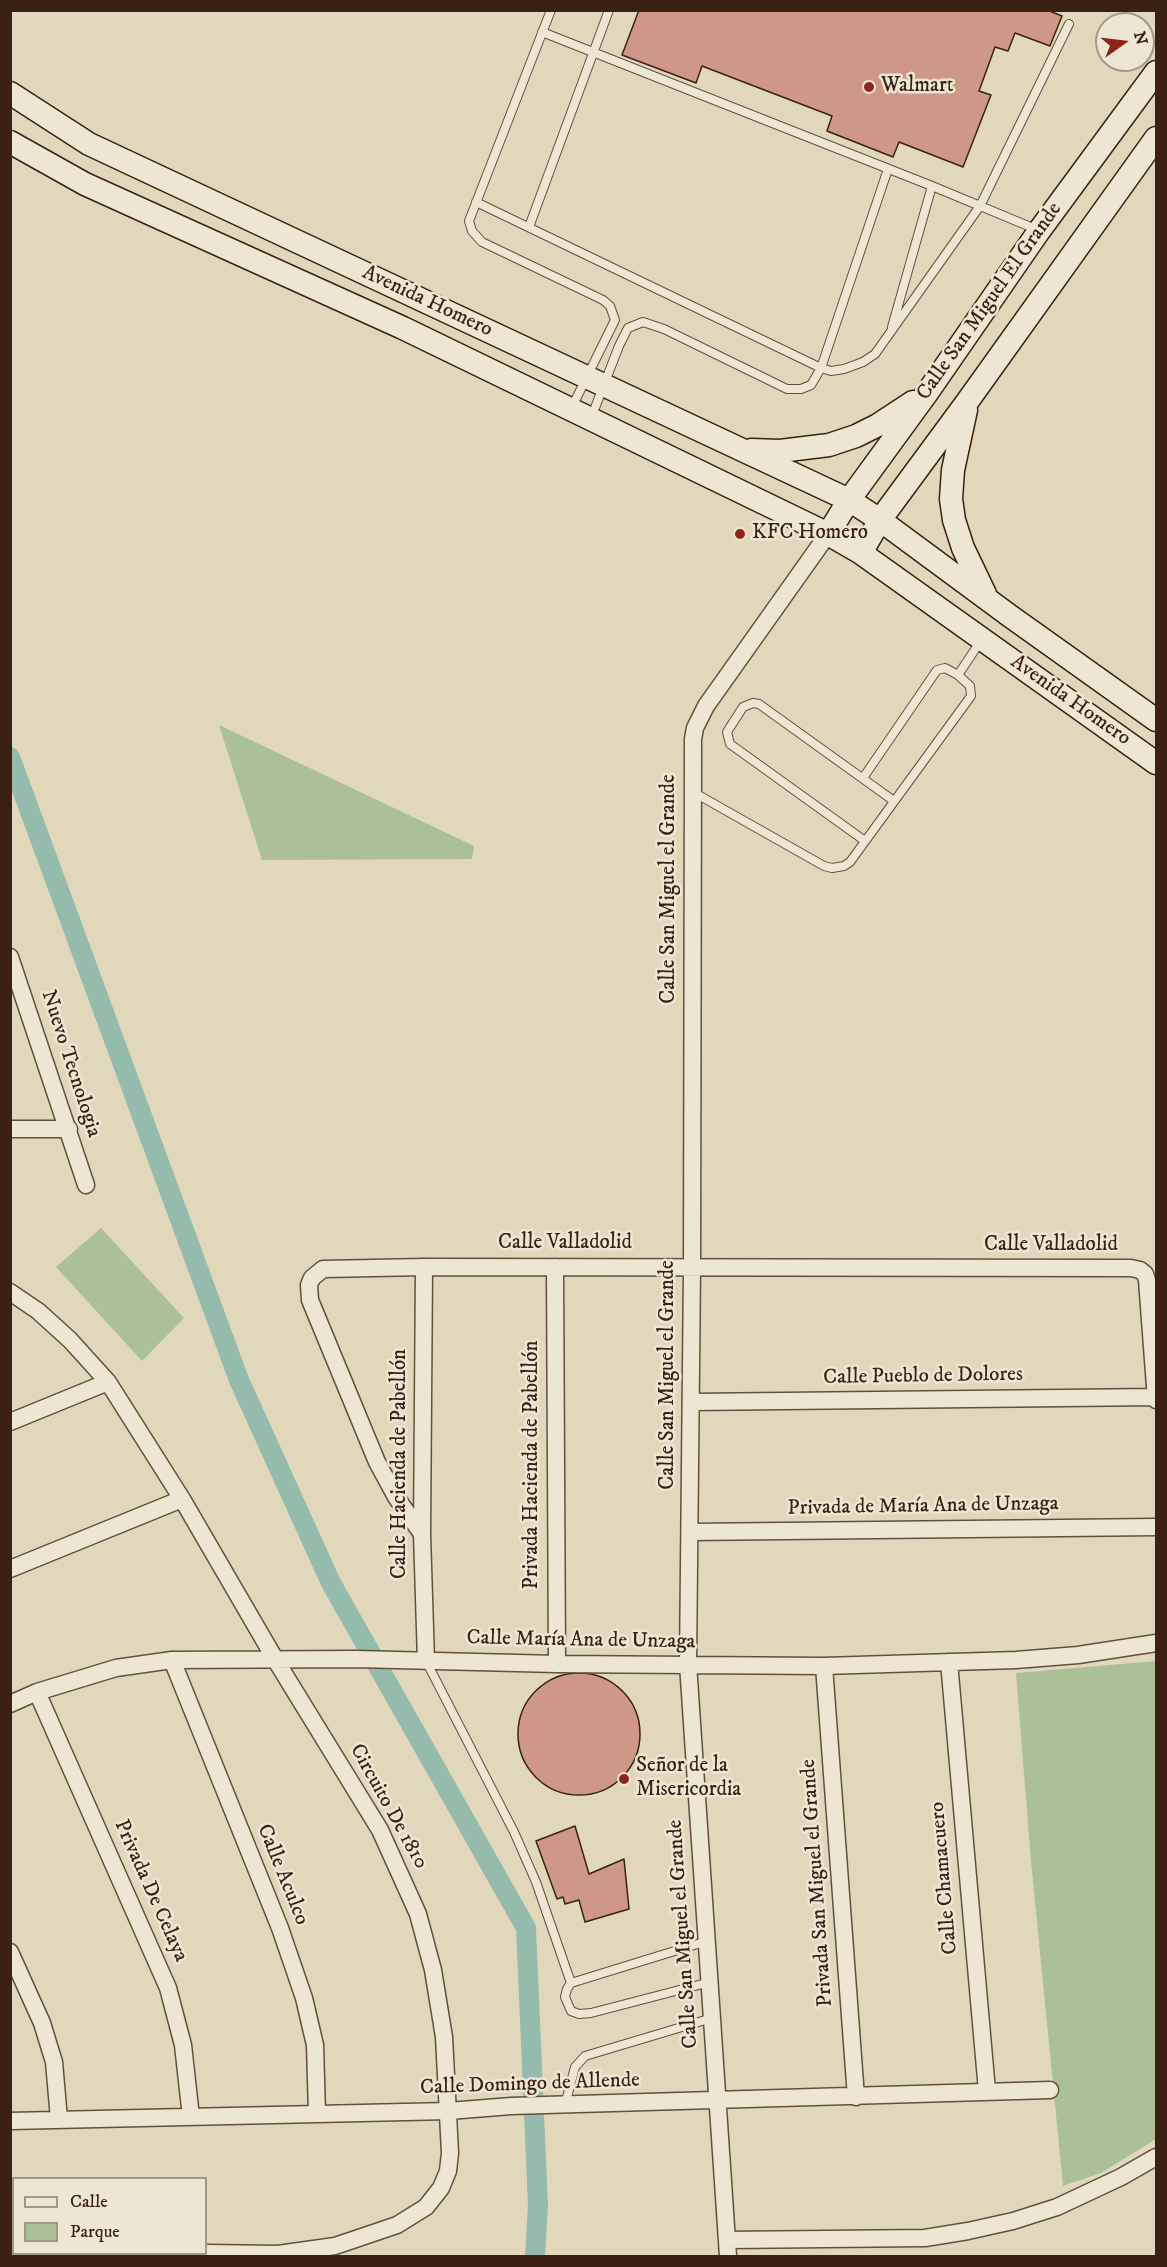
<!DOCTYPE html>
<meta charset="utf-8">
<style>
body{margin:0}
#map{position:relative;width:1167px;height:2267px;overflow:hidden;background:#e1d8bc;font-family:"IM FELL DW Pica",serif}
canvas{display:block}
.frame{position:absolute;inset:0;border:12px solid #3a2112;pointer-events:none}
.legend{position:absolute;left:12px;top:2177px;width:195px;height:78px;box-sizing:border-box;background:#ece6d3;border:2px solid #a59786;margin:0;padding:8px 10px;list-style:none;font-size:18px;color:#3a2112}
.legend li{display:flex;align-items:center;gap:12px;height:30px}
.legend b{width:30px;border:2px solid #a59786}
.north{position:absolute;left:1095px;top:12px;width:60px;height:60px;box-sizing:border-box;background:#ece6d3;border:2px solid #a59786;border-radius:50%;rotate:76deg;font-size:16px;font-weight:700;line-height:24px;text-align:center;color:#3a2112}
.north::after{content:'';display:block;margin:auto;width:21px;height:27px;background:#8f2418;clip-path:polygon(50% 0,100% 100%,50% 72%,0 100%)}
</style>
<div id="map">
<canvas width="1167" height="2267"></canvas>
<div class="frame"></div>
<ul class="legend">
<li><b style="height:8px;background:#ece6d3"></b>Calle</li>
<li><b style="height:16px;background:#acc096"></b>Parque</li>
</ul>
<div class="north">N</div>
</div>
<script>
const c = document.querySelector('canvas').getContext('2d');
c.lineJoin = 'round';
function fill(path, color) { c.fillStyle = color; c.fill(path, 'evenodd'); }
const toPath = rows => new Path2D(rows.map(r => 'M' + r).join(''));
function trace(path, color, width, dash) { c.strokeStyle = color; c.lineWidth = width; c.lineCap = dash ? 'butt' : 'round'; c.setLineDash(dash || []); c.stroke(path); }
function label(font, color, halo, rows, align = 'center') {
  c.font = font + ' "IM FELL DW Pica",serif'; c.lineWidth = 5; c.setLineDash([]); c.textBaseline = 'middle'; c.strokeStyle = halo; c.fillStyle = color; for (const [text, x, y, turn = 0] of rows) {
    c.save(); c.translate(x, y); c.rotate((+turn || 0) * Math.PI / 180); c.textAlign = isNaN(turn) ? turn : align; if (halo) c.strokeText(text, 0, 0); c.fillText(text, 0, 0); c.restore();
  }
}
const green = toPath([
 [219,725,474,846,472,859,262,860],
 [101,1228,184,1318,142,1361,56,1267],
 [1156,1661,1156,2139,1101,2173,1063,2186,1031,1861,1016,1673]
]);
const canal = toPath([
 [10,757,239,1380,331,1583,526,1928,538,2206,535,2256]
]);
const building = toPath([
 [639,10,1047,10,1062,16,1050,46,1015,33,1008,51,995,47,979,91,991,95,963,167,899,142,893,157,827,131,832,116,702,66,696,83,622,55,639,10],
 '518 1734a61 61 0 1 1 122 0a61 61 0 1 1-122 0Z',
 [575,1826,589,1874,624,1859,629,1909,585,1922,579,1900,565,1904,563,1897,557,1899,536,1841,575,1826]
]);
const lane = toPath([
 [551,10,469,221,472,231,482,242,603,300,610,306,615,320,572,407],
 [542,32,932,186,1038,230],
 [476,202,821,368,831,371,844,369,863,362,875,354,980,206,1069,24],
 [529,227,609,10],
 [892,327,932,186],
 [591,418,619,346,628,328,643,322,664,329,787,389,801,389,811,385,821,368,888,169],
 [958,675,982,639],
 [693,792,824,866,832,868,844,866,850,862,971,696,970,686,958,675,945,668,937,670,863,778],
 [865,841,730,744,727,732,743,707,753,703,759,704,894,801],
 [426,1661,514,1832,536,1882,571,1983],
 [707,1941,571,1983,567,1989,565,1997,571,2011,579,2014,591,2013,710,1982],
 [565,2105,575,2067,585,2056,712,2018]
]);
const street = toPath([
 [10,957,86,1185],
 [10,1129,69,1129],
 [424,1267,422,1534,426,1661],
 [555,1267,557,1664],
 [10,1292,38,1311,70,1340,108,1382,182,1499,275,1659,380,1830,418,1914,433,1970,444,2037,450,2153,448,2171,441,2188,426,2207,397,2225,335,2246,278,2254,206,2253],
 [691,1402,1156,1397],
 [10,1422,108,1382],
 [690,1532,1156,1527],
 [422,1534,396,1497,377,1462,310,1300,309,1285,312,1278,323,1269,424,1267,1131,1268,1140,1270,1145,1274,1147,1280,1156,1400],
 [10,1569,182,1499],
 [172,1660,280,1928,304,1998,315,2045,317,2114],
 [949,1662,987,2091],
 [824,1666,856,2097],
 [37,1692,168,1988,183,2045,191,2117],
 [10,1704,37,1692,116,1668,172,1660,356,1659,557,1664,824,1666,1016,1660,1078,1655,1156,1643],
 [10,1952,42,2023,54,2062,59,2119],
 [10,2121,449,2111,511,2106,1050,2090],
 [727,2240,925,2238,968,2231,1013,2221,1057,2207,1121,2177,1156,2157],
 [10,2252,14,2252],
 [728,2256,688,1664,692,1268,693,739,695,728,706,706,828,534]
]);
const secondary = toPath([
 [10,93,89,144,849,500,880,520,1010,616,1156,720],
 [10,142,85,184,403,328,828,534,861,553,1156,763],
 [966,410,953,470,951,499,954,520,963,548,985,594],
 [751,450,780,451,829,445,856,436,878,425,913,402],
 [828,534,849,500,927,393,1039,231,1156,72],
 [861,553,880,520,967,402,1156,138]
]);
const markers = [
 [869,87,6,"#8f2418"],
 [740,534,6,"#8f2418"],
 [624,1779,6,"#8f2418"]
];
const poiNames = [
 ["Walmart",881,87],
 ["KFC Homero",752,534],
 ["Señor de la",636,1767],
 ["Misericordia",636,1791]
];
const streetNames = [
 ["Avenida Homero",427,302,25],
 ["Calle San Miguel El Grande",990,302,-55],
 ["Avenida Homero",1070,701,35],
 ["Calle San Miguel el Grande",670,889,-90],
 ["Nuevo Tecnologia",70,1064,72],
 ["Calle Valladolid",565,1244],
 ["Calle Valladolid",1051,1246],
 ["Calle San Miguel el Grande",669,1375,-90],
 ["Calle Pueblo de Dolores",923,1377,-1],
 ["Calle Hacienda de Pabellón",401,1464,-90],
 ["Privada Hacienda de Pabellón",533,1465,-90],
 ["Privada de María Ana de Unzaga",923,1507,-1],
 ["Calle María Ana de Unzaga",581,1641,1],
 ["Circuito De 1810",388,1807,61],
 ["Calle Aculco",282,1875,68],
 ["Calle Chamacuero",945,1878,-95],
 ["Privada San Miguel el Grande",818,1883,-94],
 ["Privada De Celaya",150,1891,66],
 ["Calle San Miguel el Grande",684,1934,-94],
 ["Calle Domingo de Allende",530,2085,-2]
];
fill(green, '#acc096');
trace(canal, '#95bbac', 20);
fill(building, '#ce9786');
trace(building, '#3a2112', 1.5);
trace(lane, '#644f3c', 10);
trace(street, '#644f3c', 19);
trace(secondary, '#3a2112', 25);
trace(lane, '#ece6d3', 8);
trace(street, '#ece6d3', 16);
trace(secondary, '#ece6d3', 22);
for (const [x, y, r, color] of markers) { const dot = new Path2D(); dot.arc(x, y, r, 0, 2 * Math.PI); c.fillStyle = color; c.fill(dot); trace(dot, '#ece6d3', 2); }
label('21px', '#3a2112', '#ece6d3', poiNames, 'left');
label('21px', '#3a2112', '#ece6d3', streetNames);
</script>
